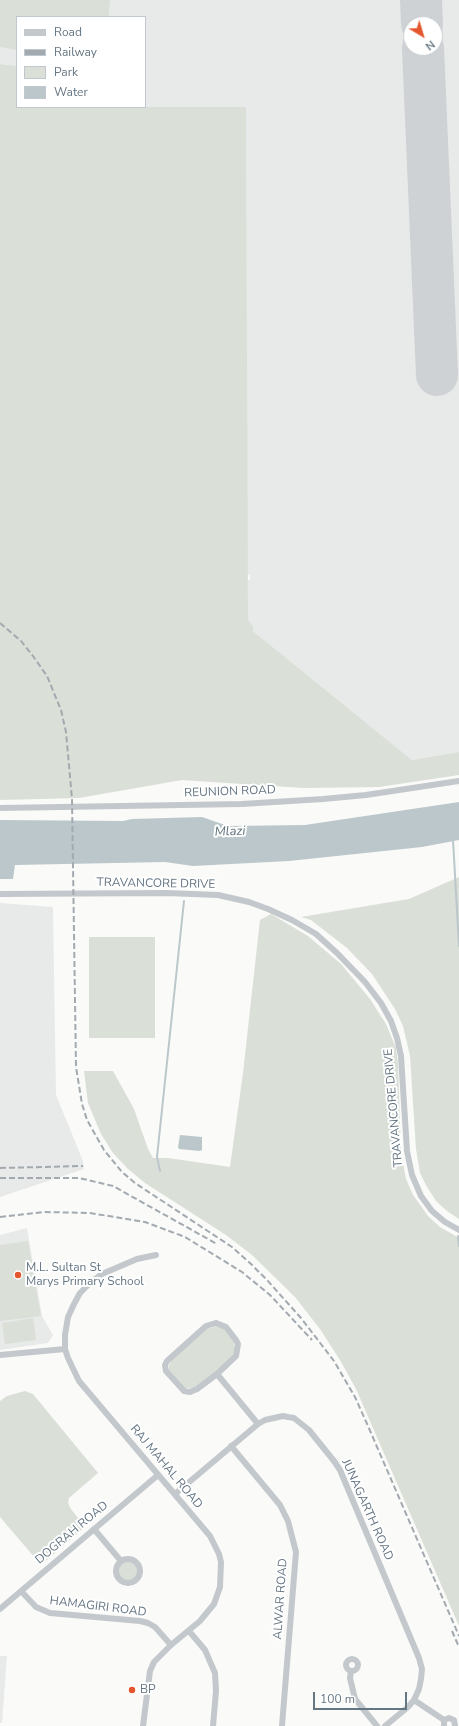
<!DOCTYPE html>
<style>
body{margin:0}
#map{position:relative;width:459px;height:1726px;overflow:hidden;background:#fafaf8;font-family:"Nunito Sans",sans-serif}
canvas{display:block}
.legend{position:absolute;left:16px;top:16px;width:130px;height:92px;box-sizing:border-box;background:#fff;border:1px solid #c1c8cd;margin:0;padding:5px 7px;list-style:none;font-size:12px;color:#657683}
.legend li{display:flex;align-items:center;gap:8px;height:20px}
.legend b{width:20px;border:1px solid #c1c8cd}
.north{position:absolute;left:403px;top:16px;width:40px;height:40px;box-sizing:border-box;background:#fff;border:1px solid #c1c8cd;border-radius:50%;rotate:142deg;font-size:11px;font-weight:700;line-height:16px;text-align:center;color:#657683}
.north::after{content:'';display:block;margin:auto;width:14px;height:18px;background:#e4572e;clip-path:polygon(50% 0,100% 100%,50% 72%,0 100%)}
.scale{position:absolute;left:313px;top:1692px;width:94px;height:18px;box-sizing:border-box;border:2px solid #657683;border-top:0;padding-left:5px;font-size:12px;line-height:14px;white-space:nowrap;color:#657683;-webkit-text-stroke:3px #fff;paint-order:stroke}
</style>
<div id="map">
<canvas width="459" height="1726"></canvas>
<ul class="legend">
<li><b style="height:5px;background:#c3c8cc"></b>Road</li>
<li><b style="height:5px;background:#a2aab0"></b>Railway</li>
<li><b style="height:11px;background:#dadfd7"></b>Park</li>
<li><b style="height:11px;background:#bbc7cb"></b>Water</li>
</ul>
<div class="north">N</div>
<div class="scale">100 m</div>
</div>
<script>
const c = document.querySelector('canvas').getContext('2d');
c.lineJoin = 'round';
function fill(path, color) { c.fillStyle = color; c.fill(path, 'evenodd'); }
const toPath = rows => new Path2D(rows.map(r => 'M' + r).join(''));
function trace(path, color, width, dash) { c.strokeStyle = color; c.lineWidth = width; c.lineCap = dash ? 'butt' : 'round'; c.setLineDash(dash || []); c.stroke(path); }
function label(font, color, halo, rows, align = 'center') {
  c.font = font + ' "Nunito Sans",sans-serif'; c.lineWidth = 4; c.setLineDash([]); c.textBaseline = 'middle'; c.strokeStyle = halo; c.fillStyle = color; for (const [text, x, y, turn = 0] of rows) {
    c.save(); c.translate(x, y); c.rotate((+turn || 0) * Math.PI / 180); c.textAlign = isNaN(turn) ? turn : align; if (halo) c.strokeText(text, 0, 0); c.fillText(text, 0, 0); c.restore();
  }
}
const built = toPath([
 [110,0,459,0,459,752,412,760,253,631,253,627,248,619,248,580,250,580,250,575,247,574,246,107,145,107,145,17,109,17],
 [411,24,435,24,435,48,411,48],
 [0,45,17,48,17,66,0,64],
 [0,903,53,907,56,1095,83,1161,84,1169,0,1197],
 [27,1228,42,1316,53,1335,48,1343,0,1350,0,1235],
 [0,1656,7,1656,2,1723,0,1723]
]);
const green = toPath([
 [0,0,110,0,109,17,17,17,17,50,0,47],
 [0,64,17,66,17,107,246,107,248,619,253,627,253,631,412,760,459,752,459,775,379,787,303,788,182,780,79,798,0,800],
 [459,877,459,1219,447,1211,436,1201,427,1187,420,1173,416,1149,410,1056,403,1026,395,1009,372,974,347,948,311,920,301,917,409,899],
 [271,914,308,936,341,964,370,999,386,1024,396,1048,398,1063,401,1153,406,1179,413,1195,428,1216,440,1227,459,1238,459,1626,356,1389,340,1360,320,1329,295,1297,252,1255,226,1235,145,1183,128,1169,113,1153,101,1134,88,1103,84,1071,113,1071,134,1109,148,1149,153,1158,168,1158,230,1167,243,1073,260,920],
 [89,937,155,937,155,1038,89,1038],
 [28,1241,41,1316,0,1321,0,1245],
 [33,1318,36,1340,5,1344,2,1323],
 [218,1326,222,1327,234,1340,235,1350,233,1355,214,1374,193,1388,184,1388,169,1370,169,1365,172,1359,206,1329],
 [25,1391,33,1394,98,1473,69,1498,68,1503,71,1509,85,1527,41,1565,0,1517,0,1401,7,1396],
 '118 1571a10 10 0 1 1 20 0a10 10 0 1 1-20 0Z'
]);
const water = toPath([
 [459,802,459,840,422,847,289,861,193,866,165,862,15,865,13,879,0,879,0,820,123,821,132,819,202,817,228,826,305,825],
 [180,1135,202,1137,202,1150,200,1151,179,1149,178,1147]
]);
const stream = toPath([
 [453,840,459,946],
 [160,1171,157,1157,184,901],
 [458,1236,459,1246]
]);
const runway = toPath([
 [421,0,422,24],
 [423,48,437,375]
]);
const minor = toPath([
 [0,808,242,804,323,799,366,795,459,781],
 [0,894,166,893,218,895,249,902,268,909,292,920,316,934,337,953,365,982,381,1003,391,1021,397,1038,401,1056,407,1151,412,1175,421,1196,432,1211,445,1222,459,1230],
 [216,1323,226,1327,236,1340,238,1344,236,1356,217,1374,197,1389,190,1392,184,1391,166,1371,165,1365,167,1361,206,1326,216,1323],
 [0,1355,65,1349],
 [217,1374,258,1424],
 [231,1446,280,1505,288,1521,296,1552,282,1726],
 [175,1494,258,1424,265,1420,283,1416,288,1417,294,1418,309,1430,334,1461,340,1470,419,1658,422,1669,421,1679,419,1689,414,1700,408,1707,385,1726],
 [94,1529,121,1561],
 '116 1571a12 12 0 1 1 24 0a12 12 0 1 1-24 0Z',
 [21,1591,36,1607,50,1613,140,1621,148,1623,155,1627,171,1645],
 [0,1609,158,1475],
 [189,1631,205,1650,215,1673,216,1691,213,1726],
 '346 1665a6 6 0 1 1 12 0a6 6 0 1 1-12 0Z',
 [351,1671,350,1678,355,1699,377,1726],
 [414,1700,444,1720],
 [143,1726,150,1671,154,1662,171,1645,200,1621,214,1604,220,1587,221,1562,219,1554,210,1536,79,1381,68,1358,65,1349,65,1335,68,1317,74,1304,80,1293,89,1284,102,1274,137,1259,156,1255],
 [444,1726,444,1720,449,1718,454,1720,455,1726]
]);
const rail = toPath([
 [0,623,21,641,33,656,47,676,61,710,66,732,72,799,76,1067,82,1104,87,1120,104,1150,122,1172,135,1183,232,1247,250,1263,267,1280,301,1318,334,1361,355,1397,368,1426,459,1636],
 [0,1168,83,1166],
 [0,1178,79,1178,113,1186,217,1244],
 [0,1217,44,1212,90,1213,145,1222,185,1237,242,1272,270,1295,312,1340],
 [452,1631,459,1647]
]);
const markers = [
 [18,1275,4,"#e4572e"],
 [132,1690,4,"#e4572e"]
];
const streetNames = [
 ["REUNION ROAD",230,792,-2],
 ["TRAVANCORE DRIVE",156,884,1],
 ["TRAVANCORE DRIVE",394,1108,-95],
 ["RAJ MAHAL ROAD",166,1467,50],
 ["JUNAGARTH ROAD",367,1510,66],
 ["DOGRAH ROAD",72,1533,-40],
 ["ALWAR ROAD",281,1599,-86],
 ["HAMAGIRI ROAD",98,1607,7]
];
const poiNames = [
 ["M.L. Sultan St",26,1268],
 ["Marys Primary School",26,1282],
 ["BP",140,1690]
];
const waterNames = [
 ["Mlazi",230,832,-2]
];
fill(built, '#e8e9e9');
fill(green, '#dadfd7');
fill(water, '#bbc7cb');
trace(stream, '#bbc7cb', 2);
trace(runway, '#ced2d4', 42);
trace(minor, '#c3c8cc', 6);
trace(rail, '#a2aab0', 2, [6, 3]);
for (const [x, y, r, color] of markers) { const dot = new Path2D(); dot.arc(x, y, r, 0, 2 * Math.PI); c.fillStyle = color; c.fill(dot); trace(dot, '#fff', 1.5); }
label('12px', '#657683', '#fff', streetNames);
label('12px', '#657683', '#fff', poiNames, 'left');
label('italic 13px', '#60757c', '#fff', waterNames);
</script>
